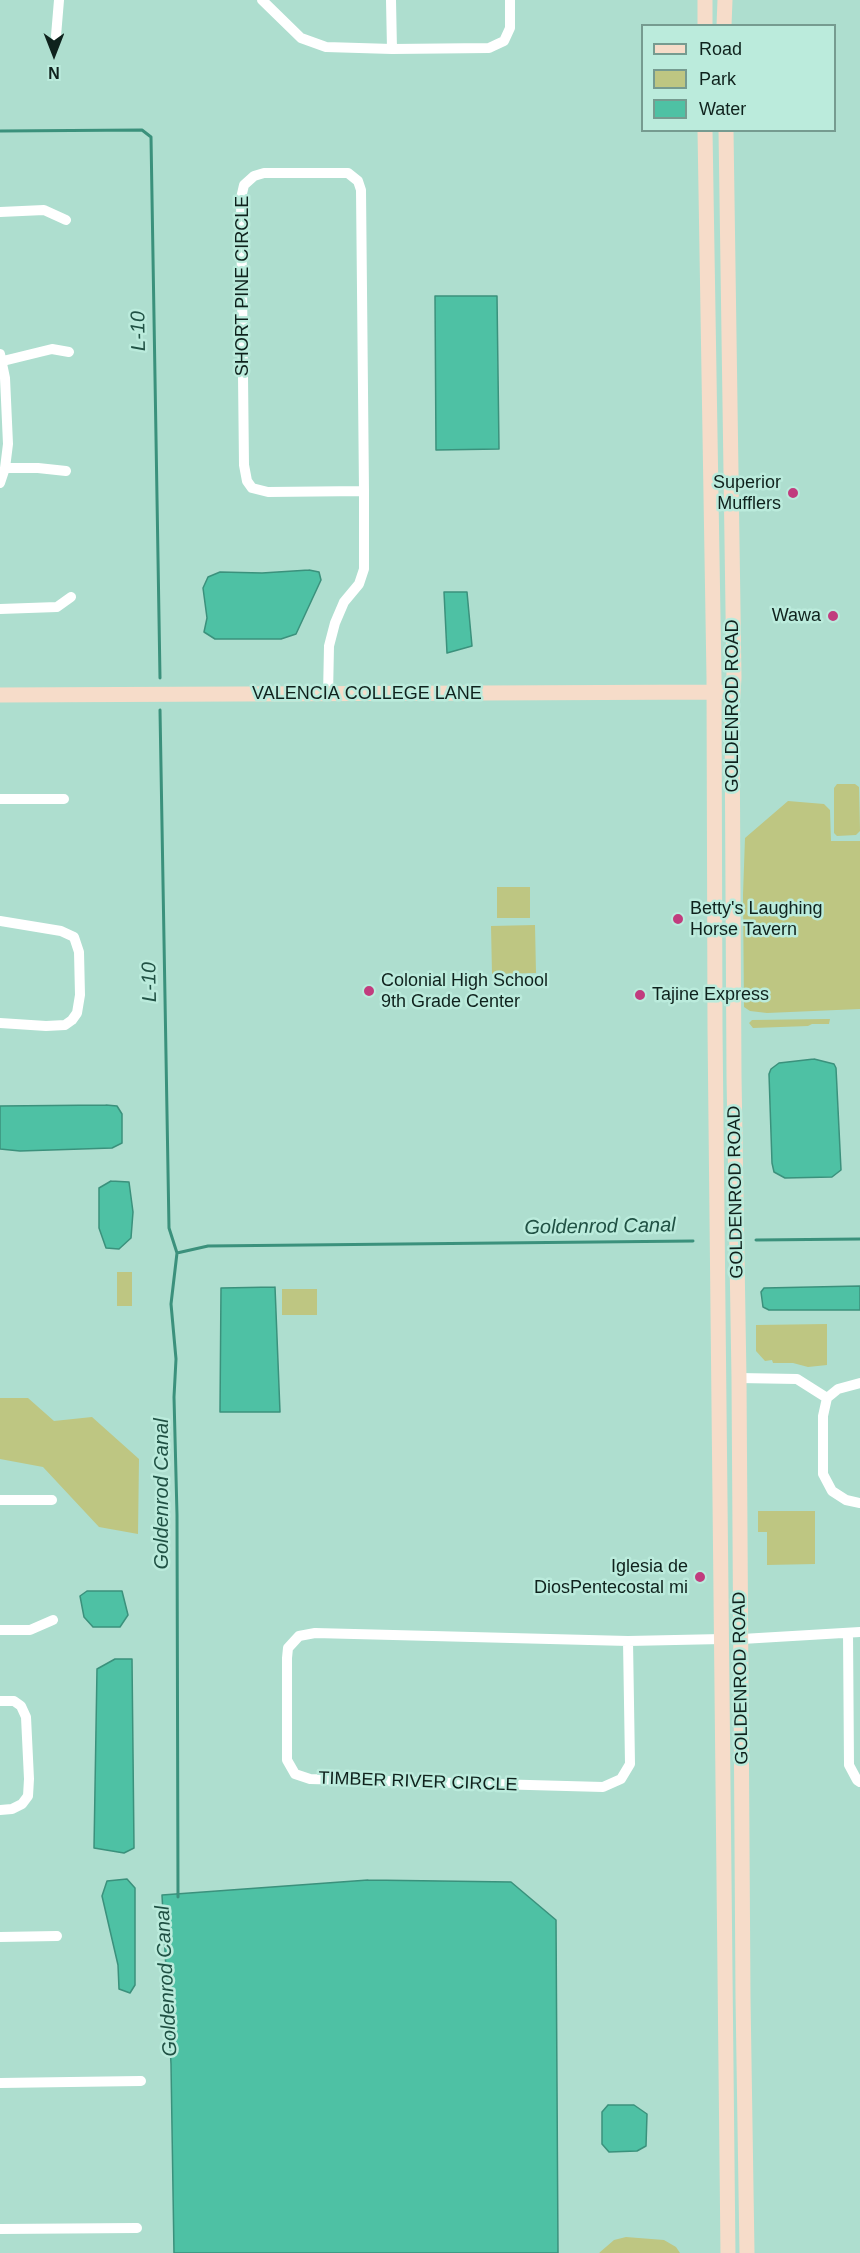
<!DOCTYPE html>
<style>
body{margin:0}
#map{position:relative;width:860px;height:2253px;overflow:hidden;background:#aedecf;font-family:Arial,sans-serif}
canvas{display:block}
.legend{position:absolute;left:641px;top:24px;width:195px;height:108px;box-sizing:border-box;background:#bbebdc;border:2px solid #769b90;margin:0;padding:8px 10px;list-style:none;font-size:18px;color:#0f221d}
.legend li{display:flex;align-items:center;gap:12px;height:30px}
.legend b{width:30px;border:2px solid #769b90}
.north{position:absolute;left:24px;top:24px;width:60px;height:60px;-webkit-text-stroke:4px #bbebdc;paint-order:stroke;rotate:180deg;font-size:16px;font-weight:700;line-height:24px;text-align:center;color:#0f221d}
.north::after{content:'';display:block;margin:auto;width:21px;height:27px;background:#0f221d;clip-path:polygon(50% 0,100% 100%,50% 72%,0 100%)}
</style>
<div id="map">
<canvas width="860" height="2253"></canvas>
<ul class="legend">
<li><b style="height:8px;background:#f6dcc9"></b>Road</li>
<li><b style="height:16px;background:#bec682"></b>Park</li>
<li><b style="height:16px;background:#4ec1a4"></b>Water</li>
</ul>
<div class="north">N</div>
</div>
<script>
const c = document.querySelector('canvas').getContext('2d');
c.lineJoin = 'round';
function fill(path, color) { c.fillStyle = color; c.fill(path, 'evenodd'); }
const toPath = rows => new Path2D(rows.map(r => 'M' + r).join(''));
function trace(path, color, width, dash) { c.strokeStyle = color; c.lineWidth = width; c.lineCap = dash ? 'butt' : 'round'; c.setLineDash(dash || []); c.stroke(path); }
function label(font, color, halo, rows, align = 'center') {
  c.font = font + ' Arial,sans-serif'; c.lineWidth = 5; c.setLineDash([]); c.textBaseline = 'middle'; c.strokeStyle = halo; c.fillStyle = color; for (const [text, x, y, turn = 0] of rows) {
    c.save(); c.translate(x, y); c.rotate((+turn || 0) * Math.PI / 180); c.textAlign = isNaN(turn) ? turn : align; if (halo) c.strokeText(text, 0, 0); c.fillText(text, 0, 0); c.restore();
  }
}
const green = toPath([
 [837,784,855,784,859,787,860,831,856,835,837,836,834,833,834,788],
 [788,801,824,804,830,810,831,841,860,841,860,1009,767,1013,750,1011,744,1007,743,895,745,838],
 [497,887,530,887,530,918,497,918],
 [535,925,536,973,492,974,491,926],
 [827,1019,830,1019,829,1024,812,1024,808,1026,753,1028,749,1023,752,1020],
 [117,1272,132,1272,132,1306,117,1306],
 [282,1289,317,1289,317,1315,282,1315],
 [827,1324,827,1365,808,1367,793,1363,773,1363,772,1360,765,1361,756,1351,756,1325],
 [0,1398,28,1398,54,1421,92,1417,139,1459,138,1534,99,1527,43,1467,0,1459],
 [758,1511,815,1511,815,1564,767,1565,767,1532,758,1532],
 [626,2237,664,2240,676,2247,680,2253,599,2253,614,2240]
]);
const water = toPath([
 [435,296,497,296,499,449,436,450,435,296],
 [309,570,319,572,321,580,296,634,281,639,215,639,204,632,207,618,203,588,208,577,220,572,262,573,309,570],
 [444,592,467,592,472,646,447,653,444,592],
 [814,1059,834,1064,836,1068,841,1170,832,1177,785,1178,774,1172,772,1163,769,1074,771,1069,779,1063,814,1059],
 [106,1105,117,1106,122,1114,122,1143,112,1148,20,1151,0,1149,0,1106,106,1105],
 [111,1181,129,1182,133,1212,131,1238,119,1249,106,1248,99,1228,99,1188,111,1181],
 [860,1286,860,1310,769,1310,763,1307,761,1292,764,1288,860,1286],
 [275,1287,280,1412,220,1412,221,1288,275,1287],
 [87,1591,122,1591,128,1615,120,1627,93,1627,84,1617,80,1596,87,1591],
 [115,1659,132,1659,134,1848,124,1853,94,1848,97,1669,115,1659],
 [127,1879,135,1888,135,1985,130,1993,119,1989,118,1965,102,1896,107,1881,127,1879],
 [368,1880,511,1882,556,1920,558,2253,174,2253,171,2064,162,1895,368,1880],
 [608,2105,634,2105,647,2114,646,2146,637,2151,609,2152,602,2144,602,2112,608,2105]
]);
const stream = toPath([
 [0,131,142,130,151,137,160,678],
 [160,710,169,1228,177,1253,171,1304,176,1359,174,1397,177,1515,178,1897],
 [756,1240,860,1239],
 [177,1253,208,1246,693,1241]
]);
const street = toPath([
 [262,0,301,38,326,47,392,49,489,48,504,41,510,28,510,0],
 [391,0,392,49],
 [56,36,59,0],
 [0,212,44,210,66,220],
 [0,354,5,378,8,444,5,468,0,483],
 [3,361,52,349,69,352],
 [5,468,38,468,66,471],
 [0,609,57,607,71,597],
 [328,695,329,646,335,623,344,602,359,584,364,569,364,491,361,190,358,181,348,173,264,173,254,176,244,185,241,198,244,465,247,481,252,488,268,492,364,491],
 [0,799,64,799],
 [0,921,61,931,74,937,79,952,80,995,77,1013,72,1020,65,1025,46,1026,0,1023],
 [739,1378,797,1379,827,1398],
 [860,1383,838,1389,827,1398,823,1416,823,1474,832,1491,846,1500,860,1503],
 [0,1500,52,1500],
 [0,1630,30,1630,53,1620],
 [848,1633,849,1765,857,1780,860,1782],
 [742,1639,860,1632],
 [628,1641,630,1764,621,1779,603,1787,310,1779,295,1774,287,1760,287,1658,288,1648,299,1636,315,1633,628,1641,722,1639],
 [0,1701,14,1701,21,1706,26,1717,29,1779,28,1796,22,1804,12,1809,0,1810],
 [0,1937,57,1936],
 [0,2083,141,2081],
 [0,2229,137,2228]
]);
const secondary = toPath([
 [705,0,705,26],
 [724,26,725,0],
 [705,130,714,678,715,1028,728,2253],
 [726,130,734,678,732,708,734,1076,739,1378,743,1997,747,2253],
 [0,695,721,692]
]);
const markers = [
 [793,493,6,"#c13c7e"],
 [833,616,6,"#c13c7e"],
 [678,919,6,"#c13c7e"],
 [369,991,6,"#c13c7e"],
 [640,995,6,"#c13c7e"],
 [700,1577,6,"#c13c7e"]
];
const streetNames = [
 ["SHORT PINE CIRCLE",243,286,-90],
 ["VALENCIA COLLEGE LANE",367,694],
 ["GOLDENROD ROAD",733,706,-90],
 ["GOLDENROD ROAD",736,1192,-91],
 ["GOLDENROD ROAD",741,1678,-91],
 ["TIMBER RIVER CIRCLE",418,1782,2]
];
const poiNames = [
 ["Superior",781,483],
 ["Mufflers",781,504],
 ["Wawa",821,616],
 ["Betty's Laughing",690,909,"left"],
 ["Horse Tavern",690,930,"left"],
 ["Colonial High School",381,981,"left"],
 ["9th Grade Center",381,1002,"left"],
 ["Tajine Express",652,995,"left"],
 ["Iglesia de",688,1567],
 ["DiosPentecostal mi",688,1588]
];
const waterNames = [
 ["L-10",139,331,-91],
 ["L-10",150,982,-91],
 ["Goldenrod Canal",600,1227,-1],
 ["Goldenrod Canal",162,1494,-90],
 ["Goldenrod Canal",167,1981,-93]
];
fill(green, '#bec682');
fill(water, '#4ec1a4');
trace(water, '#3b917c', 1.5);
trace(stream, '#3b917c', 3);
trace(street, '#fff', 10);
trace(secondary, '#f6dcc9', 15);
for (const [x, y, r, color] of markers) { const dot = new Path2D(); dot.arc(x, y, r, 0, 2 * Math.PI); c.fillStyle = color; c.fill(dot); trace(dot, '#bbebdc', 2); }
label('18px', '#0f221d', '#bbebdc', streetNames);
label('18px', '#0f221d', '#bbebdc', poiNames, 'right');
label('italic 20px', '#205144', '#bbebdc', waterNames);
</script>
